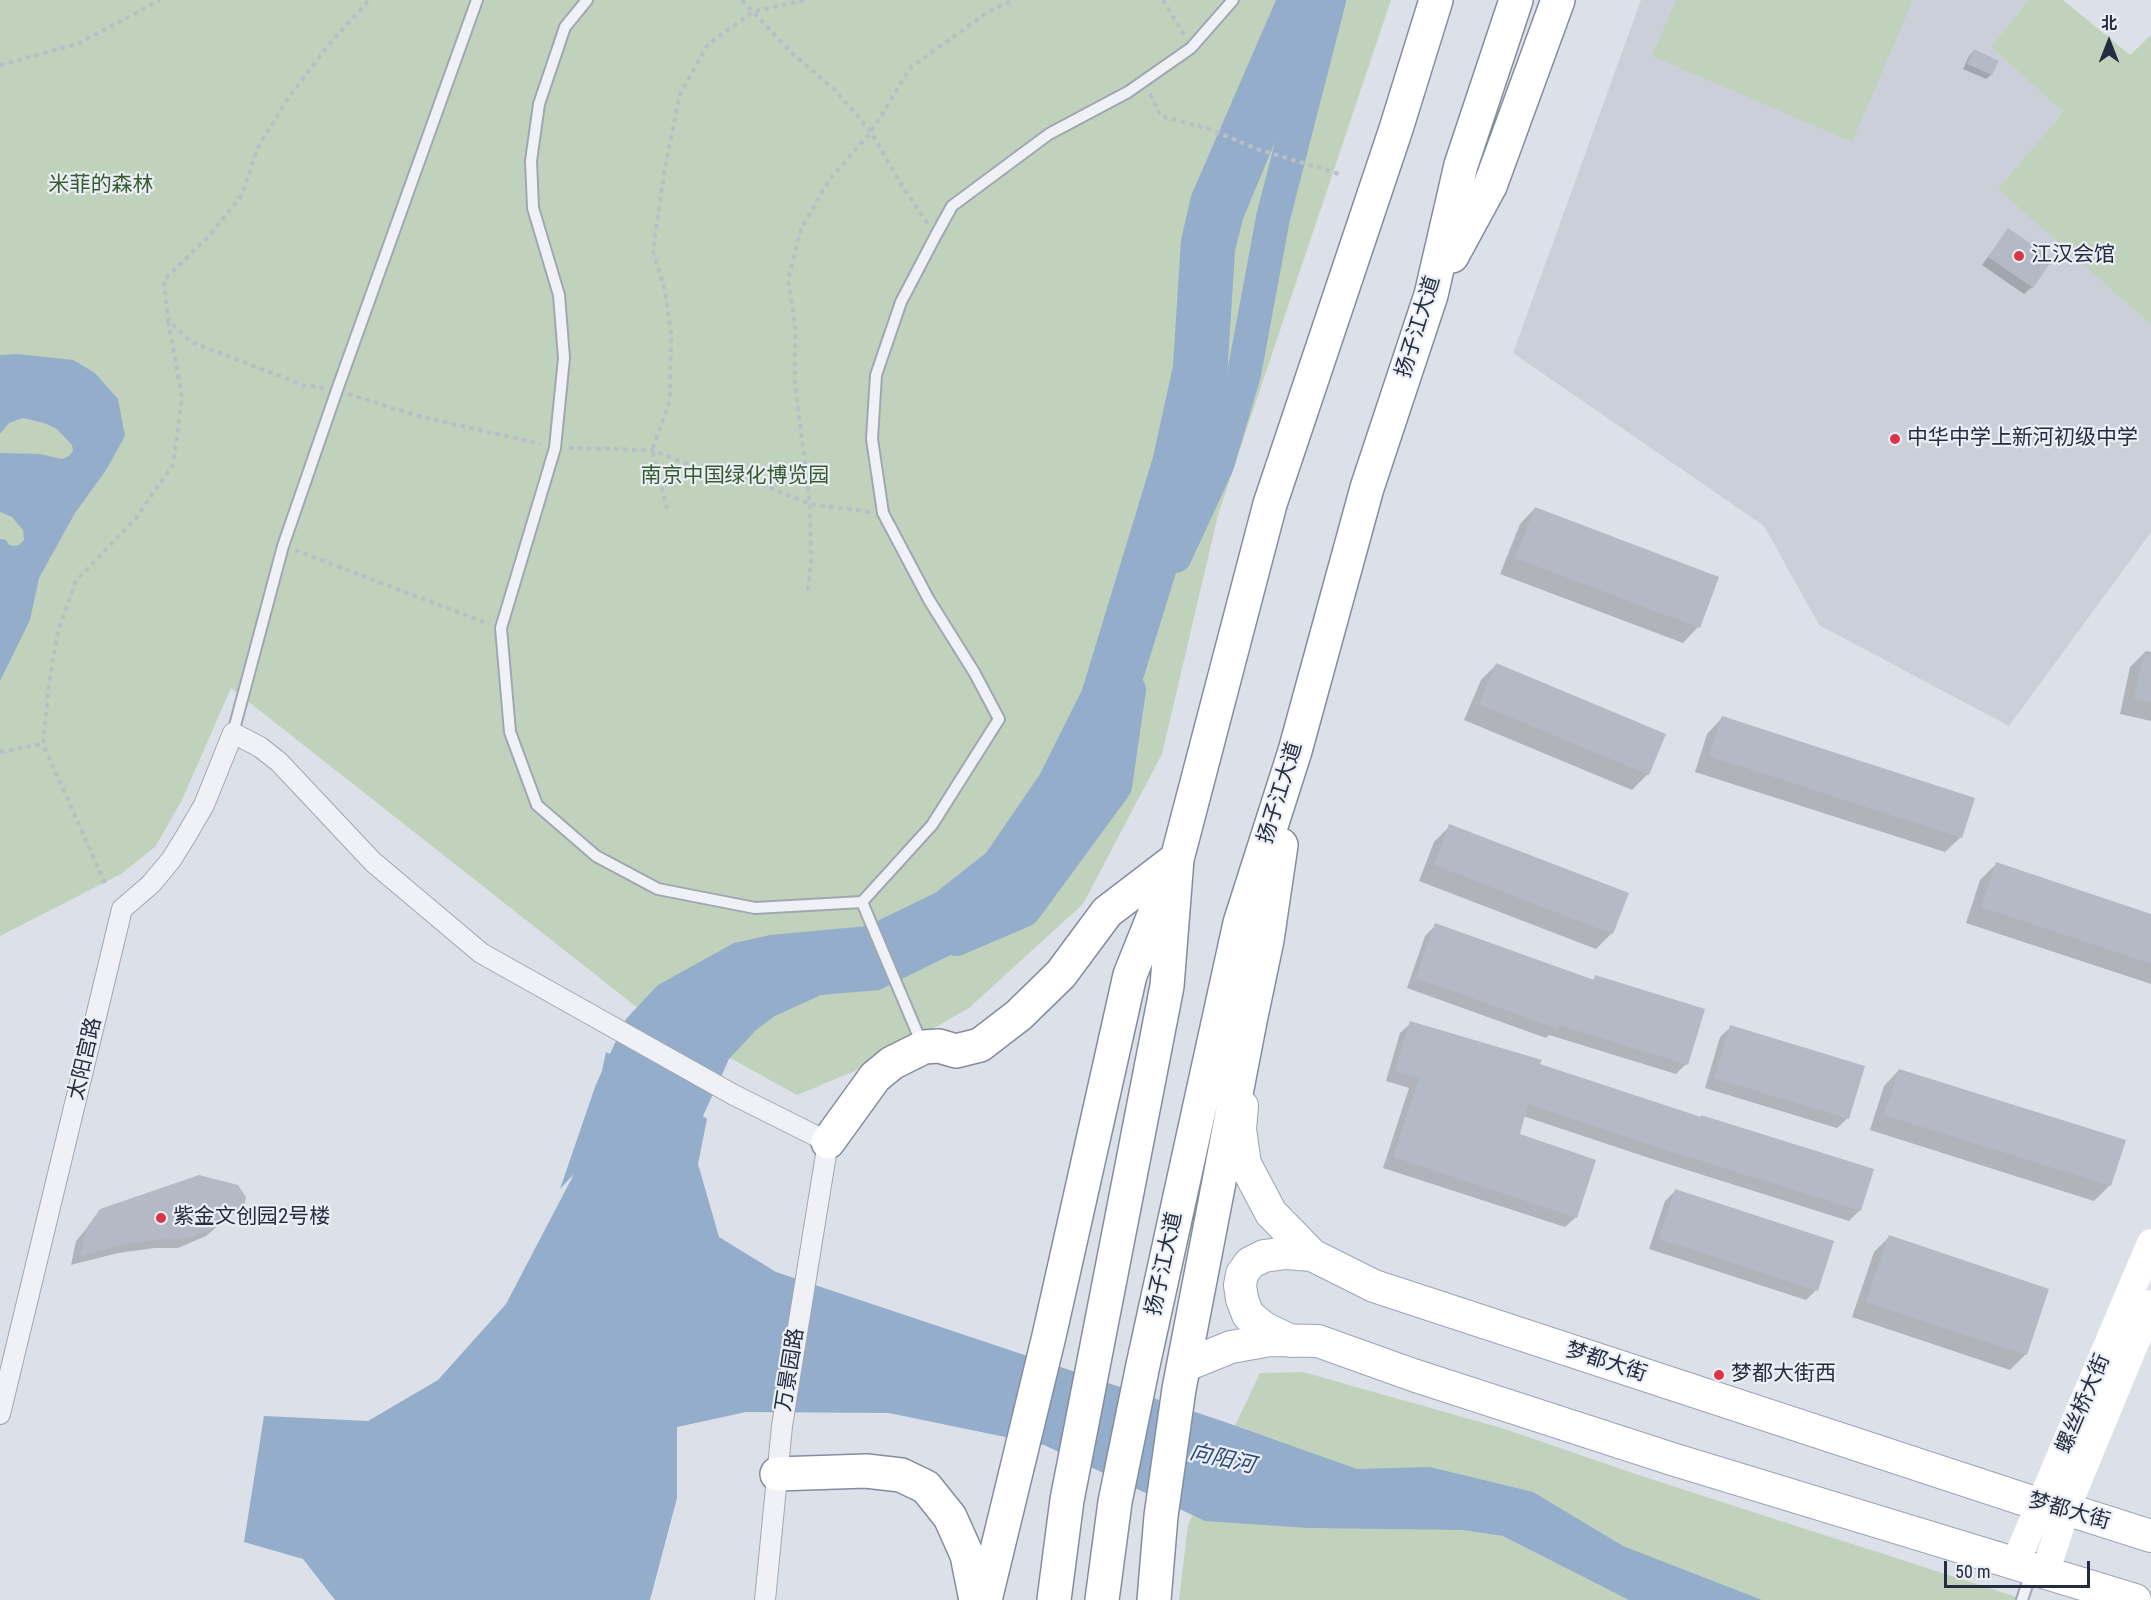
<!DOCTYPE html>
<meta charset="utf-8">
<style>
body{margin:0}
#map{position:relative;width:2151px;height:1600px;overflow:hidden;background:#dce0e8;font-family:"Roboto Condensed","Noto Sans SC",sans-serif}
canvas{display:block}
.north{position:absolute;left:2079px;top:12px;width:60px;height:60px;-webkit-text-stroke:4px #ebeff5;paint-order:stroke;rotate:0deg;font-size:16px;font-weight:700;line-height:24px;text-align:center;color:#242d3f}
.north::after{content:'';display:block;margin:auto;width:21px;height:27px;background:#242d3f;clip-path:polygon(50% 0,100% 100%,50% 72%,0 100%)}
.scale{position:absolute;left:1944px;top:1561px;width:146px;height:27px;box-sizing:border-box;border:3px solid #242d3f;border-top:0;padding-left:8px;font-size:18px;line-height:21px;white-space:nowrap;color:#242d3f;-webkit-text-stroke:4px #ebeff5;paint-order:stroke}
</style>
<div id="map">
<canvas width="2151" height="1600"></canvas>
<div class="north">北</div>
<div class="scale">50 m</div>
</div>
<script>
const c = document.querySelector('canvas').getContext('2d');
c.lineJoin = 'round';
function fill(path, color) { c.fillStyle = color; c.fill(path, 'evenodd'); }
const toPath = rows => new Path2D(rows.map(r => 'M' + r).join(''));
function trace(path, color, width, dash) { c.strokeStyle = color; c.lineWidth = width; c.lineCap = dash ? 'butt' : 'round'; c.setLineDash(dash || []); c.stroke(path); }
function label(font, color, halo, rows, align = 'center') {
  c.font = font + ' "Roboto Condensed","Noto Sans SC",sans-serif'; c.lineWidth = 4.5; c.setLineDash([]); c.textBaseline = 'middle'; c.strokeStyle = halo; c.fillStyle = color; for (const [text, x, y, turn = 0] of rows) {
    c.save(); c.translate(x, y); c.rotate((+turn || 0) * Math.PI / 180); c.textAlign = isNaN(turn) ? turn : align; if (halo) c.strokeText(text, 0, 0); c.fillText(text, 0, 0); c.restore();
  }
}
const built = toPath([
 [1641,0,2028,0,1991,47,2063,112,1999,189,2151,325,2151,532,2009,726,1819,625,1764,526,1513,353]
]);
const green = toPath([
 [0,0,1391,0,1218,515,1162,754,1083,904,969,1008,869,1065,797,1095,634,1005,231,688,182,800,155,847,121,874,0,936],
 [1676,0,1913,0,1852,142,1652,56],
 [2028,0,2063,0,2130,55,2151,35,2151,325,1998,189,2063,112,1991,47],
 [1303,1372,1505,1429,1635,1474,2026,1600,1179,1600,1188,1525,1260,1373]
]);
const water = toPath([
 [1276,0,1334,0,1243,219,1235,251,1227,377,1206,476,1131,718,1086,810,1019,905,961,950,879,990,821,995,775,1016,756,1030,729,1059,703,1116,707,1119,698,1164,719,1237,776,1272,1222,1421,1357,1469,1430,1467,1533,1492,1623,1546,1762,1600,1629,1600,1503,1536,1463,1530,1309,1528,1205,1521,1044,1445,889,1413,746,1412,677,1427,677,1498,650,1600,335,1600,303,1559,244,1542,264,1416,368,1421,438,1380,506,1304,574,1174,560,1189,595,1087,602,1071,606,1052,610,1054,626,1019,658,985,734,943,770,935,867,926,935,893,986,853,1040,774,1082,690,1153,457,1173,366,1181,240,1191,196],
 [17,354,73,360,95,373,118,399,125,436,106,470,75,513,39,578,30,620,0,681,0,539,6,540,8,544,13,546,19,545,24,540,23,530,12,517,0,512,0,453,40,454,62,459,69,456,73,451,72,445,57,429,44,423,23,418,9,423,0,434,0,355]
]);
const shadow = toPath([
 [1974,51,1997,61,1991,75,1986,79,1963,69,1969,56],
 [2008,230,2032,287,2024,294,1982,265],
 [1535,508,1717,578,1698,627,1683,643,1500,574,1520,524],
 [2146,651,2151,652,2151,721,2120,714,2130,667],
 [1496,665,1648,774,1632,790,1464,720,1481,680],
 [1722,718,1961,837,1945,852,1695,772,1707,734],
 [1450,826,1627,894,1611,934,1596,949,1419,881,1434,842],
 [1996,864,2151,915,2151,984,1966,923,1980,880],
 [1436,925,1592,981,1596,976,1686,1064,1676,1074,1549,1035,1546,1038,1407,988,1425,936],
 [1411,1023,1700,1118,1872,1170,1859,1211,1849,1221,1649,1158,1523,1116,1518,1135,1576,1217,1565,1227,1383,1168,1409,1088,1386,1081,1400,1033],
 [1731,1027,1848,1118,1837,1128,1705,1088,1720,1037],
 [1899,1070,2110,1185,2094,1201,1870,1130,1884,1086],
 [1675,1191,1816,1290,1806,1300,1649,1249,1665,1201],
 [242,1205,206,1236,178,1248,155,1248,118,1253,71,1265,76,1241,101,1211],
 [1889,1237,2026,1354,2010,1370,1852,1317,1874,1252]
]);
const river = toPath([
 [1175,556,1217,465,1244,374,1273,218,1329,0],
 [956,939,1024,910,1115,786,1129,690]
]);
const building = toPath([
 [1974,49,1999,61,1992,75,1967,64],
 [2008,228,2053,259,2033,288,1988,257],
 [1535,507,1719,577,1700,628,1515,558],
 [2144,654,2151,654,2151,702,2134,698],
 [1496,663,1666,734,1649,775,1479,704],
 [1722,716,1975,798,1962,838,1709,756],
 [1449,824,1629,893,1613,934,1434,865],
 [1996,862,2151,914,2151,964,1981,907],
 [1435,923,1594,980,1595,975,1705,1009,1688,1065,1559,1025,1558,1029,1416,978],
 [1410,1021,1542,1060,1540,1064,1701,1117,1701,1115,1874,1169,1861,1211,1660,1148,1528,1104,1520,1134,1596,1160,1577,1218,1393,1157,1419,1078,1395,1071],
 [1730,1025,1865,1066,1849,1119,1714,1078],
 [1899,1069,2126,1140,2111,1186,1884,1115],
 [199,1175,238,1185,246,1197,244,1206,218,1226,190,1238,166,1239,129,1243,81,1256,86,1229,100,1209],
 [1675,1189,1834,1241,1818,1291,1659,1239],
 [1889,1235,2049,1289,2027,1355,1866,1302]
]);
const path = toPath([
 [742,0,792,53,836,91,871,132,904,189,928,224],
 [1163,0,1184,35],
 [0,65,77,44,160,0],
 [1150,94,1161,116,1212,130,1257,149,1339,174],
 [324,388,303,385,191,342,168,320,164,280,210,235,242,195,258,147,287,100,326,48,369,0],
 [348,394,418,416,541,444],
 [569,448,652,450,710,473,761,484,810,504,870,512],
 [667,509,652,450,670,400,671,333,665,290,653,251,665,167,680,94,708,44,753,12,805,0],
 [295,550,489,624],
 [808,590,811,563,810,504,795,383,795,324,788,280,801,229,830,179,871,132,911,67,988,12,1014,0],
 [0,752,43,744],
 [105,883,43,744,49,683,58,631,76,581,136,518,173,465,182,398,168,320]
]);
const lane = toPath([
 [587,0,565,27,539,104,531,161,533,208,559,295,564,358,555,448,501,628,510,732,537,805,596,856,658,889,755,908,862,902,932,825,999,719,974,672,929,600,883,513,872,439,876,375,901,302,936,235,952,206,1049,134,1128,92,1191,48,1233,0],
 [233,733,283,546,337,390,477,0],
 [862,902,922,1044],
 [2022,1600,2032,1570]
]);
const street = toPath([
 [0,1414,122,909,151,884,171,860,186,836,204,805,233,733,260,747,279,762,373,862,481,953,734,1095,828,1142,782,1426,765,1600]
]);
const secondary = toPath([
 [2015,1564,2151,1243],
 [2045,1573,2066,1509,2151,1304]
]);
const primary = toPath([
 [1242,1106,1240,1129,1245,1164,1271,1213,1312,1255,1374,1286,2041,1505,2066,1509,2151,1536],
 [1291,1341,1264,1328,1248,1315,1242,1299,1240,1285,1242,1274,1250,1263,1264,1256,1286,1253,1312,1255],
 [1184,1366,1231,1347,1270,1340,1318,1341,1413,1375,1672,1459,2135,1600]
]);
const highway = toPath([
 [1452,256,1490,186,1558,0],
 [828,1142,875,1077,892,1063,924,1047,939,1046,956,1051,980,1045,1019,1015,1061,974,1107,912,1175,860],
 [777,1474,866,1471,901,1475,926,1487,950,1517,967,1555,976,1600],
 [985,1600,1049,1336,1130,975,1165,888],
 [1054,1600,1067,1500,1167,986,1177,859,1270,504,1396,129,1436,0],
 [1102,1600,1115,1502,1143,1365,1240,923,1295,751,1367,488,1431,295,1461,165,1516,0],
 [1154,1600,1161,1516,1179,1389,1250,1021,1267,940,1281,845]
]);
const markers = [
 [2019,256,6,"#d93448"],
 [1895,439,6,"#d93448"],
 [161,1218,6,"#d93448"],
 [1719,1375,6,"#d93448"]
];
const parkNames = [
 ["米菲的森林",101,186],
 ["南京中国绿化博览园",735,477]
];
const poiNames = [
 ["江汉会馆",2031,256],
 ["中华中学上新河初级中学",1907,439],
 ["紫金文创园2号楼",173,1218],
 ["梦都大街西",1731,1375]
];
const streetNames = [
 ["扬子江大道",1419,327,-73],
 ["扬子江大道",1281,793,-73],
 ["太阳宫路",86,1059,-77],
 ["扬子江大道",1165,1264,-78],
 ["梦都大街",1606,1363,18],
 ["万景园路",791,1370,-81],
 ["螺丝桥大街",2084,1404,-67],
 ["梦都大街",2069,1512,16]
];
const waterNames = [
 ["向阳河",1222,1460,13]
];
fill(built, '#cacfda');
fill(green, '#c1d2bc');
fill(water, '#93adcb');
fill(shadow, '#0003');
trace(river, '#93adcb', 34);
fill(building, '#b3b9c5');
trace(lane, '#a1a7b2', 14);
trace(street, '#a1a7b2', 22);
trace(primary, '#9aa4b4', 34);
trace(highway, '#828d9f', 36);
trace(path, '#babec6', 4, [4.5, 4.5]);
trace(lane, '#eff1f6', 10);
trace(street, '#eff1f6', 20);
trace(secondary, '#fff', 28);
trace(primary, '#fff', 32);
trace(highway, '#fff', 33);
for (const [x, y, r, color] of markers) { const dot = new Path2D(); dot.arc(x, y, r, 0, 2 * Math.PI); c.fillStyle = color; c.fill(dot); trace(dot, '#ebeff5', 2); }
label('21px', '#375c31', '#ebeff5', parkNames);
label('21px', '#242d3f', '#ebeff5', poiNames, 'left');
label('21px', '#242d3f', '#ebeff5', streetNames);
label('italic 22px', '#2b4a76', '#ebeff5', waterNames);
</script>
